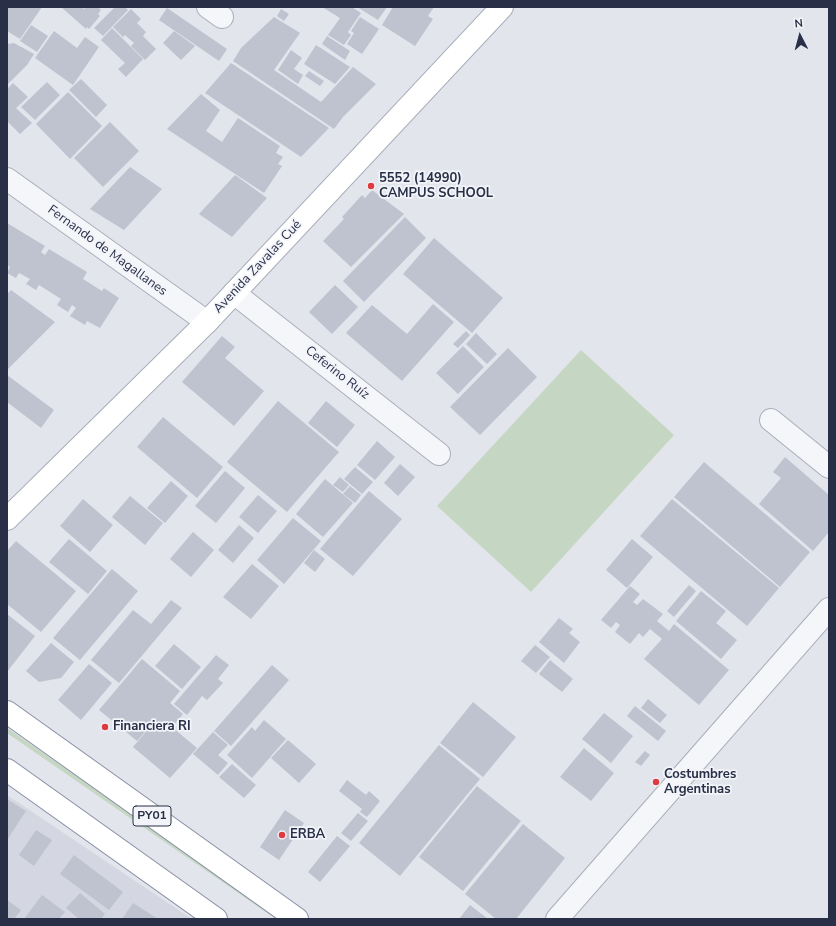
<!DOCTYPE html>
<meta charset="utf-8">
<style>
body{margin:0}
#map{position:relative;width:836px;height:926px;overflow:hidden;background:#e2e5ec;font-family:"Nunito Sans",sans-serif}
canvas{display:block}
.frame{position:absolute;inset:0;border:8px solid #282f46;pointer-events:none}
.north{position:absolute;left:780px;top:16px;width:40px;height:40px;-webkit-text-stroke:3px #f2f4f9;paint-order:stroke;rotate:354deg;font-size:11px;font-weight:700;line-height:16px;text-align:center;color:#282f46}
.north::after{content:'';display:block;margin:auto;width:14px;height:18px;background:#282f46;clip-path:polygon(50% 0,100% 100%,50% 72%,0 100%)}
</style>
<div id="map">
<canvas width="836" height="926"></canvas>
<div class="frame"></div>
<div class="north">N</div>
</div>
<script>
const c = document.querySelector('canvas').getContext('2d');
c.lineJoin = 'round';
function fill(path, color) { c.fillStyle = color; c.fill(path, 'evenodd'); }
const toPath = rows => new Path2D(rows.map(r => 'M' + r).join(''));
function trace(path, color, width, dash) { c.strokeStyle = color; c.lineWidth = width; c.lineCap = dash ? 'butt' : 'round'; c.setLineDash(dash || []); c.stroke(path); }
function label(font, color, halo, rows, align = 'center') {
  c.font = font + ' "Nunito Sans",sans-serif'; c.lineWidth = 3.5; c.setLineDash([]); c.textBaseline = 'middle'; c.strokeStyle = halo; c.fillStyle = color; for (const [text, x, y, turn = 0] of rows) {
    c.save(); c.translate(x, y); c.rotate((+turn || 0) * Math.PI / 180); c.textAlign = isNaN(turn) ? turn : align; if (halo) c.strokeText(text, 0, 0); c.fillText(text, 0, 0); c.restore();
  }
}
const built = toPath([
 [7,795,192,919,7,919]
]);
const green = toPath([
 [581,350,674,435,531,592,437,506],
 [7,728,217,873,283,919,276,919,7,733]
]);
const building = toPath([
 [7,7,42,7,20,39,7,31],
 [61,7,81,7,84,9,86,7,98,7,101,10,98,14,100,16,89,29,87,27,86,29],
 [115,7,125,7,128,10,103,36,94,28],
 [322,7,352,7,361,13,348,32,351,35,344,45,328,35,340,18],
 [357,7,387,7,378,20],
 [393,7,434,7,428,16,433,19,415,46,382,25],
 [167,8,227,49,219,61,159,20],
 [131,9,141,19,137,23,146,32,143,36,156,49,145,60,131,46,134,43,125,35,123,37,113,27],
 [281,9,289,14,284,21,277,16],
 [274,17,300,33,274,70,321,102,353,67,376,84,343,117,334,129,233,61,241,48],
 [360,17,379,29,362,54,347,44,354,33,351,31],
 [31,25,48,36,37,52,20,41],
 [112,28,143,59,126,77,118,69,125,63,101,40],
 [54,31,77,48,85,37,99,47,73,85,35,58],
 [174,31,195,46,181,60,163,43],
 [327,36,350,51,345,60,322,44],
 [14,43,34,54,27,65,7,85,7,44],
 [316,45,350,67,335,84,304,64],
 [291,50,302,58,294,69,303,75,298,84,278,70],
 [231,63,329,128,301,157,205,93],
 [309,71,324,81,320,86,305,76],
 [81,79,107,105,96,117,69,90],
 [47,82,60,95,35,120,21,107],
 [13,83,28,97,16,108,32,123,20,134,7,121,7,89],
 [68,92,102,126,70,159,36,124],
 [201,94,220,110,206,131,222,142,238,118,280,146,276,153,283,157,278,164,282,166,264,193,167,129],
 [110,122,139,151,103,187,74,158],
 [130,167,162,189,124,230,90,209],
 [235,175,267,198,232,237,199,214],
 [372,190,404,214,351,267,323,241,344,219,342,217,362,195,365,198],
 [405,217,426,238,364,302,343,281],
 [7,223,45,246,41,252,45,255,49,249,87,272,83,279,102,291,104,288,119,298,100,328,87,321,85,325,70,316,76,308,72,305,68,312,57,305,61,299,39,285,36,290,26,284,30,279,19,273,16,278,7,273,10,267,7,265],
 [434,238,503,298,472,333,403,274],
 [335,285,358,307,332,334,309,312],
 [11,290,55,322,7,370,7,294],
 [433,304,454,322,402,381,346,333,372,305,407,334],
 [466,331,470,335,458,348,453,344],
 [476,333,497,354,487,364,466,344],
 [222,336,235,347,225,358,264,391,234,426,182,382],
 [463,346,484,367,458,394,436,373],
 [508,348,537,377,480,435,450,407],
 [7,375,54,410,41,428,7,402],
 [278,401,339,452,287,512,227,462],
 [326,401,355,425,337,447,308,423],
 [163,417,223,467,197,498,137,447],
 [377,441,395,457,375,480,357,465],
 [785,457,829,495,829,532,813,551,759,504,781,478,773,472],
 [704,462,810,552,780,587,674,497],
 [400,464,415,477,398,496,384,483],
 [355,467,373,482,362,494,344,479],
 [225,471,245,488,216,523,195,506],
 [340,477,349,485,343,492,333,485],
 [325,479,353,503,323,537,296,514],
 [171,481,188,496,165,523,147,508],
 [350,486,361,495,355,503,343,494],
 [369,491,402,519,353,576,320,549],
 [258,495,277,511,258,533,239,517],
 [130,496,163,523,145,545,112,517],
 [83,499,113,525,90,552,60,526],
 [672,499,779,588,747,626,640,536],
 [293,518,321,541,284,584,257,560],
 [239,525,254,538,233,563,218,550],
 [193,532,214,550,191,577,170,559],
 [69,539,107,571,88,594,49,562],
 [632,539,653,557,627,588,606,570],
 [16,541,76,591,41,632,7,604,7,551],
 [314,550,325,559,315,572,304,563],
 [252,564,279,586,251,619,223,597],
 [112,569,138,591,80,660,53,638],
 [689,585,696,591,674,617,667,611],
 [630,586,640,594,633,602,637,605,643,599,663,614,657,621,669,631,674,624,729,670,699,705,644,659,662,639,650,629,643,637,639,633,630,644,615,632,620,625,616,622,611,628,601,620],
 [701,591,726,611,716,623,737,640,721,659,676,621],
 [171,600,182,608,119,683,91,660,133,610,151,624],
 [7,614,35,636,7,672],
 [559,618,573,629,569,633,580,642,564,663,539,642],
 [51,643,74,662,61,678,39,682,26,671],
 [174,644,201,667,182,689,155,666],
 [535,645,550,657,536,673,521,661],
 [216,655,229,665,218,679,223,683,207,700,202,696,187,715,174,704],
 [142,659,180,691,170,703,183,714,172,727,197,748,170,778,133,747,163,711,137,741,99,710],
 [550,660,573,679,562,692,539,674],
 [89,664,112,683,81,720,58,700],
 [272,665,289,680,231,746,214,731],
 [648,699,667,715,660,723,641,708],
 [473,702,516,737,483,777,440,743],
 [635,706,666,731,658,741,627,716],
 [604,713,633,736,611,763,582,739],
 [264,720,286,739,252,778,227,755,252,727,255,731],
 [213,732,228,745,218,755,228,763,218,775,193,754],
 [288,740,316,764,299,783,271,758],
 [439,745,480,779,400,876,359,843],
 [584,748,614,773,591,801,560,777],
 [645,751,650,755,641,766,635,762],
 [232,764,256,785,244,798,219,777],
 [347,780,366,795,369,791,380,801,367,817,360,812,362,809,339,791],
 [477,786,521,821,463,891,419,857],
 [7,799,26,811,7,840],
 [285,810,304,823,279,860,260,847],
 [358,813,368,821,351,841,341,833],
 [523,824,565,858,516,919,496,919,465,894],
 [36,830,52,840,34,866,19,855],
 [337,836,350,846,320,882,308,872],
 [74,855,123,892,109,910,60,874],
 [80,893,105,914,101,919,79,919,66,908],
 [42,895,65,912,59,919,24,919],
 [7,900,21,910,14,919,7,919],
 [133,903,158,919,122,919],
 [470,905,488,919,459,919]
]);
const street = toPath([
 [208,7,222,17],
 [7,179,207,322],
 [234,293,439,454],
 [771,420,829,467],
 [557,919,829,609]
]);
const secondary = toPath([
 [7,519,207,322,502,7]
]);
const highway = toPath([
 [7,712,297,919],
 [7,770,216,919]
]);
const markers = [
 [371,186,4,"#dd3b40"],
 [105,727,4,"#dd3b40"],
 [656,782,4,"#dd3b40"],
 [282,835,4,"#dd3b40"]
];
const shields = [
 [152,816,38]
];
const shieldNames = [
 ["PY01",152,816]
];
const poiNames = [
 ["5552 (14990)",379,179],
 ["CAMPUS SCHOOL",379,194],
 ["Financiera RI",113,727],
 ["Costumbres",664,775],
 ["Argentinas",664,790],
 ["ERBA",290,835]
];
const streetNames = [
 ["Fernando de Magallanes",107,251,36],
 ["Avenida Zavalas Cué",258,267,-47],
 ["Ceferino Ruíz",337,373,38]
];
fill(built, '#d4d7e1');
fill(green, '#c5d7c2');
fill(building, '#bec3cf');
trace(street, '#aaaeba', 24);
trace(secondary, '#aaaeba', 24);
trace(highway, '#888fa4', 24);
trace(street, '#f5f6f9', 22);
trace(secondary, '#fff', 22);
trace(highway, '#fff', 22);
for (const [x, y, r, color] of markers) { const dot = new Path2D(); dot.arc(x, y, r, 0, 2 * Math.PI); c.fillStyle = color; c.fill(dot); trace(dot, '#f2f4f9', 1.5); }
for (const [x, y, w] of shields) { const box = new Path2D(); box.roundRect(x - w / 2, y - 10, w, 20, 3); c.fillStyle = '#f2f4f9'; c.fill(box); trace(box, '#282f46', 1); }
label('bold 12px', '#282f46', null, shieldNames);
label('bold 13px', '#282f46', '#f2f4f9', poiNames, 'left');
label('13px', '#282f46', '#f2f4f9', streetNames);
</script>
